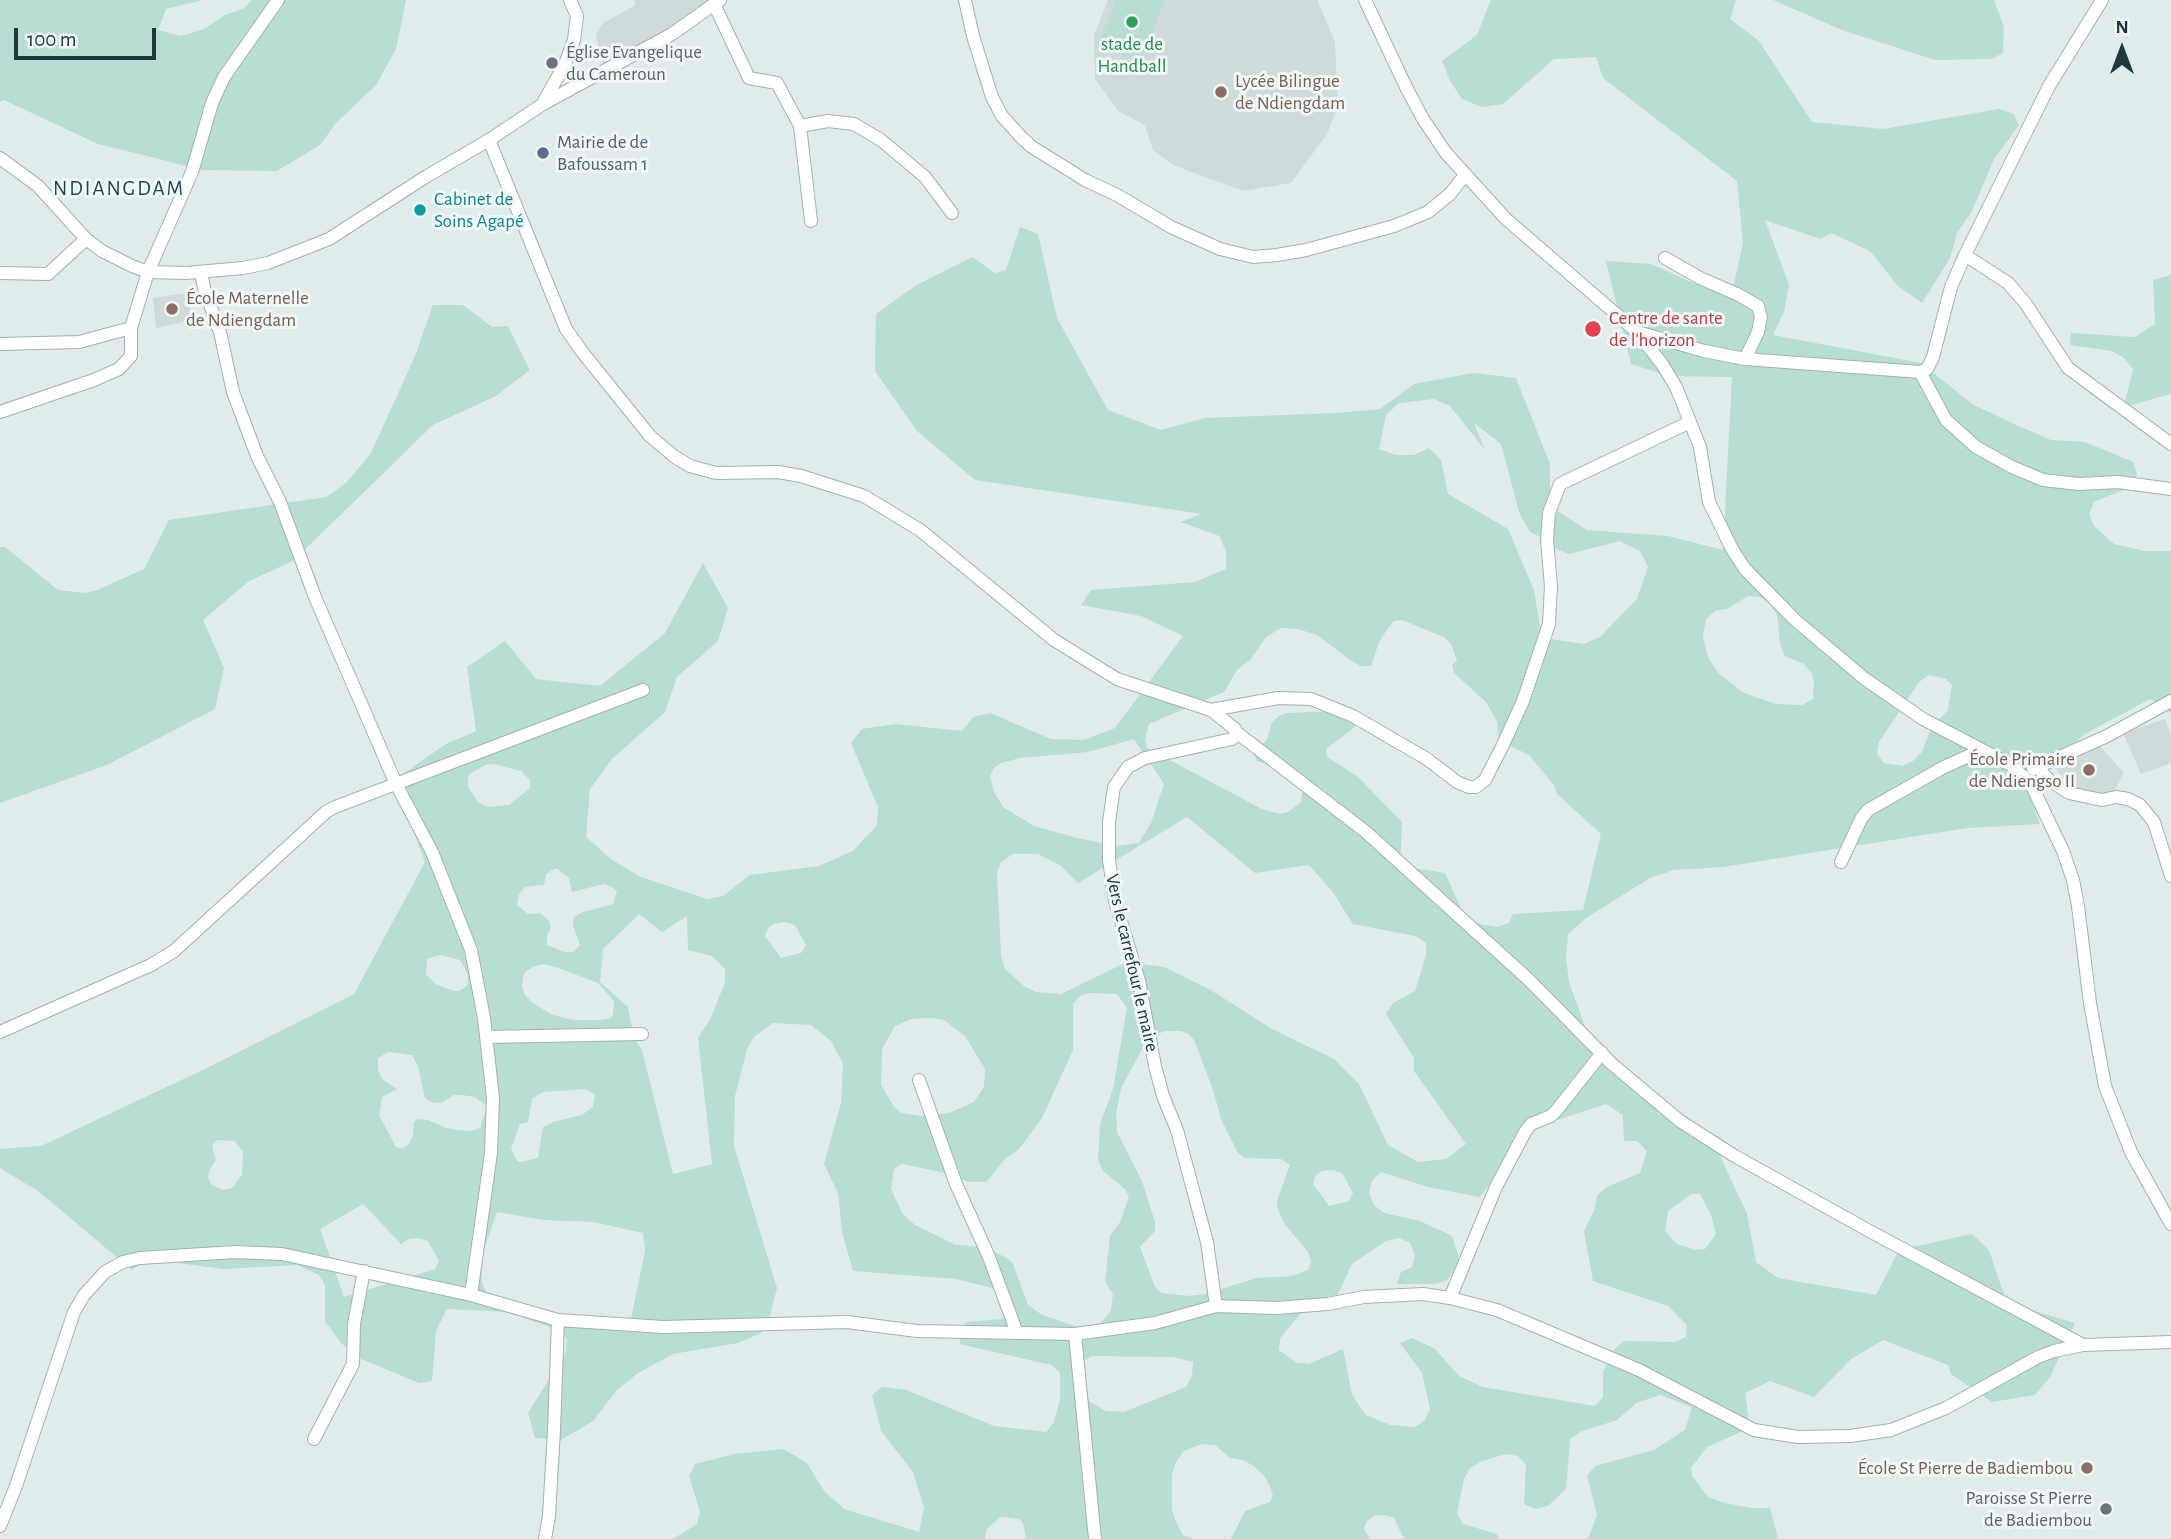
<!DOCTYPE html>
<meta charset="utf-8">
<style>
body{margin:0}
#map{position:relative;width:2171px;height:1539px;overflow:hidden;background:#e0ebeb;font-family:"Alegreya Sans",sans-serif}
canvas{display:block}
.north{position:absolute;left:2087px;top:14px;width:70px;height:70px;-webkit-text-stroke:5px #f0f8f7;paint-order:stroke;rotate:0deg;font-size:19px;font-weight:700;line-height:28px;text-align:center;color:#20373c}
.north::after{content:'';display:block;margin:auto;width:24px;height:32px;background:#20373c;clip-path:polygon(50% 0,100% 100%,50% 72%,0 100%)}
.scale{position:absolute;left:14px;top:28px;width:142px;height:32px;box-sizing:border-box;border:4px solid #20373c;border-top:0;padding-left:9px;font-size:21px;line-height:24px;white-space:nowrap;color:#20373c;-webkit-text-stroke:5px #f0f8f7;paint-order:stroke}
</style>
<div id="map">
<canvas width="2171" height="1539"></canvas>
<div class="north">N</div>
<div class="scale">100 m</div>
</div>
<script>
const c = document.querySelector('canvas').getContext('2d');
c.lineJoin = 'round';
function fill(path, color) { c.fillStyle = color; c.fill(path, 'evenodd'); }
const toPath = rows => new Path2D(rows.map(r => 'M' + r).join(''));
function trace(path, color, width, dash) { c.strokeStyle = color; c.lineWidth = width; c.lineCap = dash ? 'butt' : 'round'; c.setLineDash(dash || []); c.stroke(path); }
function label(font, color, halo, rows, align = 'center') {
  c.font = font + ' "Alegreya Sans",sans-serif'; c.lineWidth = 6; c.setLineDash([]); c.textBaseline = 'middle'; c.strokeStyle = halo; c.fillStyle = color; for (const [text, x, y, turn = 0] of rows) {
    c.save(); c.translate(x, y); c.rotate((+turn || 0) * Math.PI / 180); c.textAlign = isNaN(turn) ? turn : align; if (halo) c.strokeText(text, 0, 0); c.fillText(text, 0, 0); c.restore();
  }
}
const built = toPath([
 [634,0,715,0,606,70,601,59,596,34,603,23,636,5],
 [1108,0,1317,0,1335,42,1338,106,1327,134,1291,183,1243,191,1173,165,1153,150,1145,125,1118,111,1095,79,1094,35],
 [186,293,193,320,156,328,153,298],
 [2165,719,2171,734,2171,763,2141,774,2123,733],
 [2098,744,2124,773,2114,791,2100,798,2072,790,2055,767]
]);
const green = toPath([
 [0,0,203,0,166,9,158,30,181,36,204,29,225,15,245,8,251,0,406,0,396,49,376,85,336,123,320,145,277,171,201,170,159,159,98,144,4,100,0,102],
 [1116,0,1165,0,1140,62,1098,45],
 [1491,0,1736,0,1730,19,1759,41,1812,122,1883,129,1999,109,2014,114,2019,125,1994,159,1972,211,1957,233,1950,258,1922,303,1898,286,1870,251,1831,233,1820,239,1765,220,1789,285,1784,312,1773,335,1921,363,1972,404,2014,424,2051,440,2085,442,2133,462,2137,474,2133,486,2094,502,2089,514,2094,526,2114,544,2144,551,2171,551,2171,713,2150,699,2085,734,2025,783,2040,824,1967,828,1723,867,1674,870,1650,878,1586,918,1568,934,1566,958,1569,982,1595,1054,1716,1147,1747,1214,1756,1262,1778,1278,1876,1295,1899,1250,1972,1234,1989,1250,2004,1295,2024,1308,2075,1323,2050,1377,2035,1395,1992,1402,1951,1374,1948,1365,1883,1340,1851,1359,1814,1397,1770,1381,1745,1393,1750,1428,1707,1447,1691,1468,1692,1476,1708,1497,1725,1503,1752,1508,1770,1508,1778,1539,1588,1539,1597,1515,1587,1476,1595,1466,1654,1450,1685,1430,1692,1407,1660,1395,1636,1403,1617,1420,1580,1432,1570,1439,1566,1489,1548,1506,1535,1509,1524,1504,1526,1465,1518,1456,1506,1454,1482,1461,1470,1468,1464,1479,1457,1513,1463,1524,1497,1534,1498,1539,1404,1539,1394,1518,1384,1515,1374,1516,1367,1521,1364,1529,1370,1539,1231,1539,1245,1511,1270,1502,1273,1496,1271,1489,1265,1477,1254,1466,1243,1460,1230,1458,1215,1445,1202,1444,1184,1451,1176,1462,1172,1475,1172,1509,1176,1522,1183,1535,1193,1539,1026,1539,1023,1523,1019,1519,1000,1517,986,1530,985,1539,673,1539,697,1524,700,1512,689,1476,695,1464,734,1454,783,1449,806,1462,825,1492,844,1509,919,1532,924,1508,913,1472,881,1431,872,1395,882,1387,906,1390,994,1426,1046,1432,1054,1422,1060,1399,1060,1373,1051,1365,960,1344,959,1332,966,1322,1003,1319,1007,1308,1002,1297,992,1288,956,1279,853,1271,842,1232,838,1193,824,1164,841,1103,843,1064,831,1041,811,1025,773,1023,754,1037,747,1049,735,1096,734,1146,777,1288,768,1323,761,1333,738,1343,673,1354,638,1373,617,1390,593,1421,561,1440,535,1438,528,1413,566,1352,567,1339,557,1330,508,1312,447,1309,436,1331,432,1381,419,1383,361,1359,341,1343,325,1321,325,1285,319,1275,297,1265,223,1269,170,1262,142,1263,132,1270,38,1191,0,1168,0,1149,41,1146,207,1068,354,994,425,862,405,809,388,784,446,744,476,731,467,667,505,641,536,679,600,686,665,633,703,563,728,608,718,641,677,677,665,712,612,759,590,789,586,837,612,860,641,877,707,899,723,896,750,875,819,866,853,851,877,825,878,807,851,743,862,729,895,724,962,731,973,717,990,713,1051,739,1084,740,1115,728,1183,636,1141,616,1081,605,1091,590,1195,582,1226,569,1226,551,1219,536,1181,522,1202,514,975,480,917,431,875,371,876,314,915,286,972,257,995,273,1006,270,1020,227,1038,234,1057,318,1108,410,1161,430,1205,418,1337,413,1380,409,1414,384,1473,373,1516,378,1550,464,1550,506,1587,530,1668,536,1723,550,1732,377,1669,376,1631,364,1606,261,1651,264,1712,291,1734,284,1743,243,1737,181,1603,78,1596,57,1554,59,1503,104,1482,107,1462,99,1450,81,1442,61,1477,35],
 [1434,399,1450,406,1485,450,1474,423,1501,444,1520,515,1530,532,1547,540,1553,547,1569,554,1620,541,1640,551,1648,567,1637,599,1600,637,1584,644,1550,639,1540,626,1534,590,1508,529,1448,494,1441,460,1429,448,1414,455,1396,455,1379,449,1386,415,1399,403],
 [1748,596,1760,597,1770,604,1777,614,1780,644,1785,656,1804,664,1812,674,1814,681,1813,699,1802,705,1776,704,1744,693,1718,673,1708,657,1703,637,1706,619,1715,611,1727,609],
 [1402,620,1444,637,1451,644,1457,660,1452,665,1454,673,1486,702,1497,721,1498,736,1504,743,1529,755,1554,785,1557,794,1601,834,1583,910,1513,914,1509,923,1497,927,1480,924,1464,915,1445,873,1400,866,1402,822,1357,776,1327,757,1326,749,1355,727,1354,719,1338,711,1287,713,1279,716,1272,722,1267,739,1254,753,1257,761,1290,772,1303,785,1301,802,1288,812,1280,814,1262,809,1147,748,1145,740,1149,724,1224,692,1237,670,1251,659,1266,637,1281,628,1298,629,1317,635,1353,662,1361,666,1371,666,1379,642,1388,628,1394,621],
 [1929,675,1946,679,1952,685,1948,710,1931,728,1922,752,1913,761,1903,766,1884,763,1877,753,1879,742,1919,682],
 [1134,739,1164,784,1151,823,1139,843,1117,846,1077,838,1034,826,1003,807,994,792,990,776,994,768,1001,763,1020,758,1088,752],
 [494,764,521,771,530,780,530,788,509,805,488,807,478,802,468,787,468,777,471,773,486,765],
 [1187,817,1255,873,1309,865,1332,891,1353,924,1415,936,1426,943,1426,955,1415,991,1393,1003,1386,1014,1414,1058,1414,1071,1466,1144,1446,1159,1418,1162,1388,1145,1359,1084,1334,1059,1272,1029,1209,989,1164,967,1127,962,1061,994,1036,992,1024,986,1005,969,1001,957,997,872,1001,862,1013,854,1038,854,1060,865,1078,883],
 [554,869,558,869,569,878,572,892,604,884,614,888,617,892,613,904,583,912,574,917,573,925,580,945,573,952,564,952,547,945,547,935,551,927,549,921,540,913,528,914,517,905,519,894,525,887,544,885,546,874],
 [639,914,662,932,687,916,688,950,712,956,725,969,725,982,711,1018,698,1038,712,1164,673,1174,642,1050,634,1038,628,1007,600,982,603,949],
 [785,922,795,925,806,945,801,953,781,958,765,936,768,928,774,924],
 [440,955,460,960,467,972,468,985,459,991,453,991,435,984,426,974,427,959],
 [543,964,556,967,598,983,614,1001,613,1014,611,1018,602,1020,573,1020,553,1015,534,1004,525,995,522,986,523,977,525,972,533,967],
 [1089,993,1117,994,1127,1008,1113,1089,1100,1124,1098,1160,1103,1171,1125,1189,1129,1197,1120,1222,1110,1236,1105,1282,1113,1294,1111,1311,1100,1324,1075,1326,1042,1315,1028,1305,1013,1264,1007,1258,983,1247,956,1245,915,1225,902,1213,891,1189,894,1169,902,1164,950,1174,968,1182,986,1182,1005,1159,1019,1149,1042,1118,1073,1050,1073,1004,1080,996],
 [930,1018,944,1020,965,1036,985,1069,984,1087,974,1102,949,1113,922,1116,902,1113,894,1107,881,1085,882,1049,895,1026,911,1019],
 [1164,1031,1181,1031,1190,1035,1195,1042,1214,1093,1221,1119,1238,1153,1245,1158,1281,1159,1290,1165,1278,1198,1277,1207,1284,1223,1308,1252,1311,1261,1308,1270,1292,1276,1256,1278,1206,1294,1189,1296,1162,1293,1155,1287,1140,1247,1155,1231,1155,1222,1142,1181,1117,1132,1116,1114,1121,1088,1147,1040],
 [388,1052,412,1055,418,1066,425,1098,431,1102,441,1103,454,1095,462,1095,475,1097,487,1106,480,1128,471,1131,458,1130,446,1128,428,1120,418,1119,414,1122,413,1135,408,1145,403,1148,396,1147,379,1115,382,1097,397,1089,382,1079,378,1070,378,1058],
 [586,1089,595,1095,593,1107,582,1115,553,1122,543,1127,538,1158,520,1162,517,1161,511,1149,520,1124,528,1122,532,1098,543,1092],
 [1606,1104,1623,1115,1624,1141,1637,1141,1647,1151,1640,1173,1607,1187,1597,1196,1595,1209,1584,1231,1593,1281,1668,1306,1687,1325,1686,1337,1675,1342,1624,1341,1615,1349,1603,1372,1603,1397,1595,1406,1483,1387,1459,1376,1435,1349,1412,1338,1400,1343,1422,1373,1430,1409,1425,1420,1415,1427,1390,1425,1366,1415,1352,1395,1343,1349,1309,1364,1297,1363,1279,1350,1280,1338,1312,1300,1337,1296,1352,1264,1386,1241,1399,1238,1410,1243,1415,1255,1412,1267,1401,1272,1397,1284,1436,1284,1447,1280,1454,1270,1459,1258,1452,1236,1420,1221,1384,1213,1374,1205,1369,1193,1372,1181,1381,1172,1428,1187,1480,1197,1499,1171,1514,1137,1522,1128,1545,1124],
 [217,1140,235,1141,243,1152,242,1175,232,1188,223,1190,212,1185,208,1178,209,1171,216,1160,212,1146],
 [1332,1170,1342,1173,1353,1193,1349,1201,1329,1206,1313,1184,1315,1176,1322,1171],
 [1691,1194,1700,1194,1711,1215,1716,1234,1705,1249,1695,1250,1677,1244,1665,1231,1668,1211],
 [363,1204,401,1244,408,1239,418,1238,428,1241,439,1261,435,1269,344,1297,320,1229],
 [497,1212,544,1220,594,1222,643,1233,645,1251,630,1324,572,1322,487,1295,482,1283,481,1258],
 [1091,1356,1173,1357,1193,1362,1192,1376,1186,1387,1124,1412,1106,1411,1090,1402,1080,1381,1081,1363],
 [1773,0,1994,0,2004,27,2003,53,1991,59,1935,60,1842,30],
 [2171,275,2171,394,2124,407,2133,369,2124,358,2112,351,2070,345,2071,333,2135,337,2155,324,2153,280],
 [433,305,463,305,492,327,508,326,530,370,496,396,433,425,293,561,249,581,203,620,224,668,215,709,107,765,0,803,0,547,5,547,58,590,85,593,97,590,144,569,169,520,326,497,346,483,371,453,415,356]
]);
const minor = toPath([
 [965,0,973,36,992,97,1002,116,1021,137,1032,147,1085,180,1117,195,1171,227,1220,249,1253,257,1277,255,1306,250,1394,226,1428,212,1450,194,1465,175],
 [1365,0,1406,87,1423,119,1446,153,1506,219,1637,332,1662,364,1676,387,1700,447,1709,502,1732,549,1745,569,1794,619,1865,679,1923,719,2011,765,2031,784,2063,851,2073,880,2078,906,2090,1003,2105,1086,2131,1152,2171,1224],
 [714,4,749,78,777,83,800,126,811,221],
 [543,103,565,64,574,40,577,16,570,0],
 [800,126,828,121,854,124,881,140,925,177,952,213],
 [489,140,566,329,583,353,650,436,675,457,690,466,716,473,778,472,801,476,864,496,920,530,1054,640,1117,679,1211,710,1278,698,1311,699,1353,716,1427,759,1457,782,1469,787,1476,787,1485,780,1502,747,1523,701,1549,624,1551,586,1547,540,1549,513,1560,484,1690,422],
 [0,158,38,186,86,239,102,251,132,266,148,272,186,273,243,268,268,263,329,239,427,176,489,140,543,104,672,34,720,0],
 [1965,255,2008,283,2026,304,2068,368,2171,444],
 [1665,258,1700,278,1739,295,1758,306,1761,317,1758,332,1745,359],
 [201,272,204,288,220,332,233,392,257,456,280,502,315,597,396,784,432,852,471,950,484,1018,493,1098,491,1153,471,1295],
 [0,273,48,274,86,239],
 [1637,332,1704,351,1745,359,1920,372,1927,369,1933,357,1951,287,1965,255,2049,86,2102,0],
 [0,344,79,342,131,328,148,272,192,172,212,103,224,77,278,0],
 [1920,372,1946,420,1976,447,2012,467,2043,480,2079,484,2118,482,2171,489],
 [0,412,94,380,119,369,131,356,131,328],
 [1211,710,1235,729,1236,736,1232,739,1145,758,1128,767,1114,787,1109,822,1109,860,1115,901,1139,981,1155,1066,1163,1096,1177,1130,1207,1242,1216,1306],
 [1236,732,1366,832,1528,979,1612,1064,1680,1121,1733,1155,1873,1233,2083,1345],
 [2038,768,2049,780,2069,793,2102,800,2116,797,2128,799,2140,805,2154,822,2171,876],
 [2033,769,2107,736,2171,701],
 [1841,862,1861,819,1868,810,1944,767,1982,750],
 [0,1032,151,965,174,951,326,812,335,807,643,690],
 [486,1037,642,1034],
 [919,1080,956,1184,989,1257,1017,1333],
 [1450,1298,1496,1187,1525,1132,1531,1124,1551,1116,1556,1111,1602,1053],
 [1075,1334,1095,1539],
 [314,1439,353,1364,354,1324,364,1271],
 [0,1526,16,1486,74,1312,84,1295,105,1272,123,1262,140,1258,235,1252,282,1254,471,1295,558,1320,663,1327,847,1322,917,1331,1075,1334,1155,1323,1216,1306,1276,1308,1328,1304,1364,1297,1423,1294,1450,1298,1497,1310,1639,1370,1754,1430,1798,1437,1850,1436,1891,1430,1946,1408,2038,1357,2054,1351,2083,1345,2171,1342],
 [545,1539,549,1516,554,1430,558,1320]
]);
const markers = [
 [1132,22,7,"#2e9e5b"],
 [552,63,7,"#6b7280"],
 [1221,92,7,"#8d6e63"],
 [543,153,7,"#5c6f8a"],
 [420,210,7,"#0f9aa8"],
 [172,309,7,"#8d6e63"],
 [1593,329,9,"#e0444e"],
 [2089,770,7,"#8d6e63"],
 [2087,1468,7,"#8d6e63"],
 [2106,1509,7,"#6b7280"]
];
const leisureNames = [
 ["stade de",1132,44],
 ["Handball",1132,66]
];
const worshipNames = [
 ["Église Evangelique",566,52],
 ["du Cameroun",566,74],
 ["Paroisse St Pierre",2092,1498,"right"],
 ["de Badiembou",2092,1520,"right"]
];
const educationNames = [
 ["Lycée Bilingue",1235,81],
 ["de Ndiengdam",1235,103],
 ["École Maternelle",186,298],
 ["de Ndiengdam",186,320],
 ["École Primaire",2075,759,"right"],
 ["de Ndiengso II",2075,781,"right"],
 ["École St Pierre de Badiembou",2073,1468,"right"]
];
const serviceNames = [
 ["Mairie de de",557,142],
 ["Bafoussam 1",557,164]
];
const cultureNames = [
 ["Cabinet de",434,199],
 ["Soins Agapé",434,221]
];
const healthNames = [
 ["Centre de sante",1609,318],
 ["de l'horizon",1609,340]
];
const streetNames = [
 ["Vers le carrefour le maire",1132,963,77]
];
const neighbourhoodNames = [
 ["NDIANGDAM",119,189]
];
fill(built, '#cedbda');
fill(green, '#b8ddd2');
trace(minor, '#a3b1b3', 14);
trace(minor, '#fff', 12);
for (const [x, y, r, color] of markers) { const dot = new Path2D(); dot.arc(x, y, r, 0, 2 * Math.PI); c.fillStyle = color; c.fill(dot); trace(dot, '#f0f8f7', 2.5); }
label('19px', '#27864d', '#f0f8f7', leisureNames);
label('19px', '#5b616d', '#f0f8f7', worshipNames, 'left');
label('19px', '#785e54', '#f0f8f7', educationNames, 'left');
label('19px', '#4e5e75', '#f0f8f7', serviceNames, 'left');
label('19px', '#0d838f', '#f0f8f7', cultureNames, 'left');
label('19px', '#be3a42', '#f0f8f7', healthNames, 'left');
label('19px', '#20373c', '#f0f8f7', streetNames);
c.letterSpacing = '2px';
label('21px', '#1c454e', '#f0f8f7', neighbourhoodNames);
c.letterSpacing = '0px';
</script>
